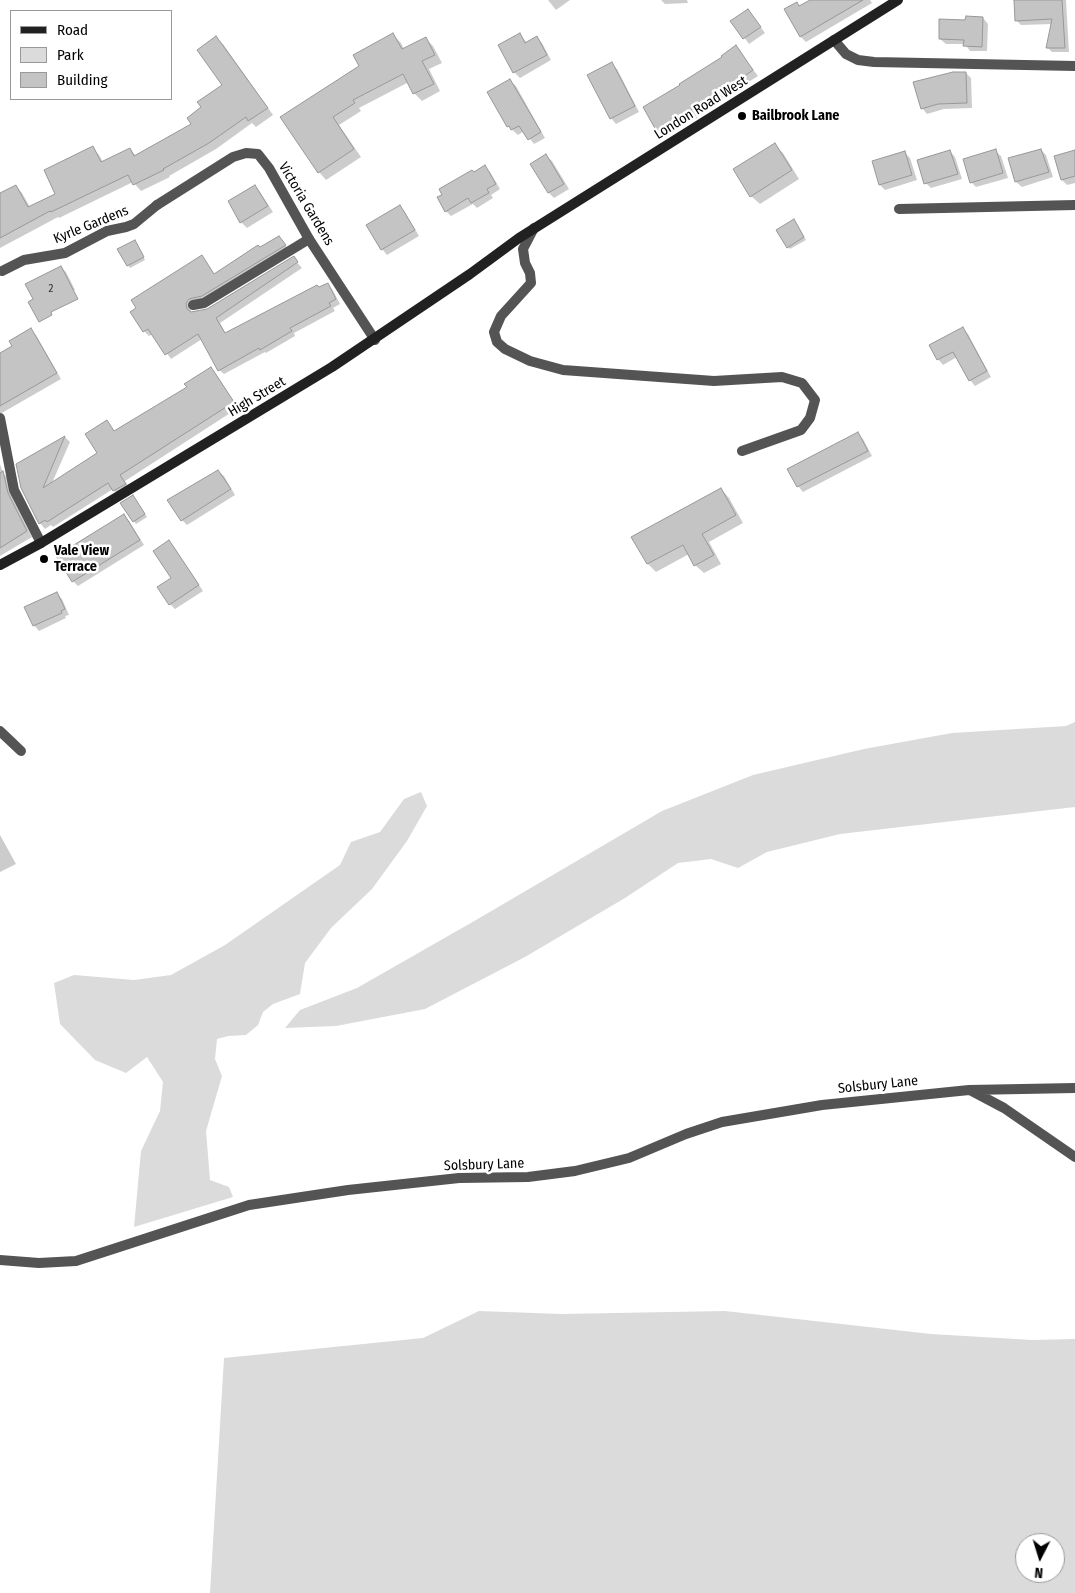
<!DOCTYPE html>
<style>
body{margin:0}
#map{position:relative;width:1075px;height:1593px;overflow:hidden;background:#fff;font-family:"Fira Sans Condensed",sans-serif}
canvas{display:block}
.legend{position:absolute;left:10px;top:10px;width:162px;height:90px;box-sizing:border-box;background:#fff;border:1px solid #999;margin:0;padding:6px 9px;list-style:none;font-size:15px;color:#000}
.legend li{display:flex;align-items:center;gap:10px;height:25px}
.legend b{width:25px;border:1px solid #999}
.north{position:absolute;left:1015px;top:1533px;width:50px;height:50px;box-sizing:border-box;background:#fff;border:1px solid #999;border-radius:50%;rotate:185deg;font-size:14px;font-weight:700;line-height:20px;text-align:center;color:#000}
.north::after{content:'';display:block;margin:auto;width:18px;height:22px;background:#000;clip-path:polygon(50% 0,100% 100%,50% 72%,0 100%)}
</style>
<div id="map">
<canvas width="1075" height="1593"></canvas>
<ul class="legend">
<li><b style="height:6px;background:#212121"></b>Road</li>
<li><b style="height:14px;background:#dbdbdb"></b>Park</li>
<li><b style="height:14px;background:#c4c4c4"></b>Building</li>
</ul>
<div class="north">N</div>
</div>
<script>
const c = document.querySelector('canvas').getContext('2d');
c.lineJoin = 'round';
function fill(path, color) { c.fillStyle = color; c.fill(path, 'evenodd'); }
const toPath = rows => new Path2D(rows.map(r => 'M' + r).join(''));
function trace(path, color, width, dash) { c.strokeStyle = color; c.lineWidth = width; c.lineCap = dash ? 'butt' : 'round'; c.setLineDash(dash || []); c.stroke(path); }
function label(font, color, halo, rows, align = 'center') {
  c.font = font + ' "Fira Sans Condensed",sans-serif'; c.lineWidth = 5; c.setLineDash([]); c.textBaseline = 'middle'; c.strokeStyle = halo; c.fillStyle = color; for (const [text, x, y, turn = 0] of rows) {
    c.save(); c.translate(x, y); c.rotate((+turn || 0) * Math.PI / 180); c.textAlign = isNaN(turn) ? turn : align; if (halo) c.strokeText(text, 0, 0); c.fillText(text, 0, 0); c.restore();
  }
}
const green = toPath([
 [1075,722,1075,807,840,834,767,852,738,868,711,859,678,863,625,898,525,957,425,1009,336,1026,285,1028,300,1010,357,988,476,920,662,811,753,775,864,749,952,733,1066,726],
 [421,792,427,806,407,841,372,889,331,928,305,963,300,994,273,1004,263,1012,258,1025,246,1035,228,1036,217,1039,215,1059,222,1076,206,1131,210,1180,229,1187,233,1197,134,1227,141,1151,160,1111,163,1082,147,1057,126,1073,95,1060,60,1024,54,983,74,975,134,980,171,975,225,945,340,865,351,842,380,832,404,799],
 [479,1311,561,1314,725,1311,931,1334,1032,1340,1075,1339,1075,1593,210,1593,224,1358,423,1338],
 [1025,1543,1055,1543,1055,1573,1025,1573]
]);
const shadow = toPath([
 [548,0,570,0,556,10],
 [661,0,687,0,688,3,665,4],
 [812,0,870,0,872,3,806,42,801,37,797,4,800,7],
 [1015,0,1066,0,1069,52,1052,52,1047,47,1052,24,1021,25,1017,21],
 [748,10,765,33,749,44,732,21],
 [983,18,988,24,987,51,970,51,965,44,946,44,940,39,967,21],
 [520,34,527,43,537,38,542,43,551,60,520,78,514,72,499,46],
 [393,35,401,43,404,49,425,38,433,46,442,63,429,69,440,91,422,101,414,93,409,82,359,108,361,111,339,125,361,157,326,180,319,172,282,118,360,67],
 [216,38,223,44,273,115,256,127,252,123,216,149,169,176,170,177,141,191,133,182,59,218,58,217,0,248,0,195,16,186,22,193,30,207,57,194,93,148,99,155,103,162,130,149,136,156,193,125,203,107,223,85],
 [736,47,758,76,696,115,697,118,664,137,658,131,644,107,682,86,723,58],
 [612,64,617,69,639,112,616,124,611,118],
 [966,73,971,78,972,108,944,109,927,114,922,108],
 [510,81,516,86,545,138,534,144,524,131,518,135,508,126],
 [774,145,783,153,799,179,760,204,751,196],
 [1041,150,1046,155,1053,177,1022,187,1016,182],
 [950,151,955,157,962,179,931,188,926,183],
 [995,151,1001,156,1008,178,976,187,971,182],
 [1075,152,1075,183,1067,185,1062,180],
 [905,153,910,158,917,180,885,190,880,185],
 [546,156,552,161,569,189,554,198,549,193,532,164],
 [485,167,490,172,500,189,491,195,493,198,477,208,473,204,451,216,446,211,443,195],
 [255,186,260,192,273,212,247,228,241,222,230,202],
 [400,206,405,212,419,236,387,255,382,249],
 [796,223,806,240,790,249,788,247],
 [279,237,289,250,191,308,191,312,208,310,293,258,302,268,220,323,226,334,327,284,332,289,340,304,333,308,335,311,294,333,295,336,266,353,265,352,224,374,219,370,202,339,171,359,153,334,149,336,144,331,132,312,201,256,215,275],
 [137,244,145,260,130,268,128,265],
 [61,267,66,272,75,290,40,305],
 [962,328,968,334,991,377,975,386,970,380,957,357,943,365,938,359],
 [31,330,36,335,61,379,0,414,0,355,14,347],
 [211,369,216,374,238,408,125,481,130,489,119,496,113,489,53,527,51,525,45,529,40,523,17,464,65,437,70,442,52,483,99,454,107,422,115,432,189,388],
 [858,434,863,439,872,456,803,492,798,486],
 [0,464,3,473,8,478,13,499,32,537,0,556],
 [218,471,224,476,235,495,187,525,182,520],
 [721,489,729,498,743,523,709,542,721,564,704,573,695,565,689,554,656,572,648,564,633,537],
 [135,499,147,517,136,524,134,521],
 [124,516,129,521,144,545,78,586,73,581],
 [169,542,174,547,203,591,175,609,170,604,172,578],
 [57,594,62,599,69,615,65,616,66,618,39,631,34,625],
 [0,835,16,864,0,872]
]);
const building = toPath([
 [810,0,863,0,800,37,784,9,797,2,799,6,810,0],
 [1014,0,1062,0,1065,48,1046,48,1052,19,1015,21,1014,0],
 [748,9,761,27,743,39,730,21,748,9],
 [966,16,983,17,982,47,963,46,964,40,939,39,939,19,965,20,966,16],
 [393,33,402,49,426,37,435,55,422,61,434,84,413,94,403,74,353,100,355,103,333,117,354,149,318,173,280,117,359,66,353,55,393,33],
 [520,33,525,43,537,36,547,55,513,73,498,45,520,33],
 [216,36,268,108,248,121,246,117,209,143,163,169,164,170,133,185,128,175,51,212,50,211,0,238,0,193,16,185,28,207,55,194,44,170,93,146,101,162,130,148,134,156,191,124,187,118,201,107,197,102,222,85,197,50,216,36],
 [736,45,753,70,732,85,691,110,693,112,657,132,643,107,680,85,679,84,722,57,721,56,736,45],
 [612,62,635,106,610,119,587,75,612,62],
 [953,72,966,72,967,103,938,104,921,109,913,82,953,72],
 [510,79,541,132,528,140,519,126,511,130,509,126,507,127,487,92,510,79],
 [775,143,792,170,750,197,733,169,775,143],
 [996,149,1003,173,970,183,963,159,996,149],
 [1041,149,1049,172,1015,182,1008,158,1041,149],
 [950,150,958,174,924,184,917,160,950,150],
 [1075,150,1075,176,1061,180,1054,156,1075,150],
 [905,151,912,175,879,185,872,161,905,151],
 [546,154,564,184,548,193,530,164,546,154],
 [485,165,496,184,487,189,489,193,471,203,468,198,445,212,437,197,442,195,439,189,472,170,474,172,485,165],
 [255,185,268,206,240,223,228,201,255,185],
 [400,205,415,230,381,250,366,225,400,205],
 [794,219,804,237,787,248,776,230,794,219],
 [279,236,286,245,202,296,189,299,186,303,187,309,191,312,207,309,294,256,298,262,216,318,225,333,317,285,319,287,328,283,336,299,329,303,331,306,290,328,292,331,260,350,259,348,218,371,198,334,165,355,148,329,143,332,130,312,136,308,131,300,202,255,214,274,258,245,260,247,279,236],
 [135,240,144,257,127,266,117,249,135,240],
 [61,266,78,299,51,312,52,315,39,322,28,302,33,299,25,284,61,266],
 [963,327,987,371,969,381,953,352,937,360,929,345,963,327],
 [31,328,57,373,0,406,0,353,12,346,9,341,31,328],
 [211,367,234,402,120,475,126,484,113,491,108,483,47,522,45,520,39,524,21,488,16,464,65,436,43,488,97,453,85,434,107,420,114,431,187,387,184,384,211,367],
 [858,432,868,451,797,487,787,469,858,432],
 [218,470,231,489,181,521,167,500,218,470],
 [3,471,8,493,27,531,0,548,0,473,3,471],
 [721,488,736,515,702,534,714,555,694,566,683,545,647,564,631,537,721,488],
 [133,495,145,514,133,522,120,503,133,495],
 [124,514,140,540,72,582,56,556,124,514],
 [169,540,199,585,169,605,157,587,171,578,153,551,169,540],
 [57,592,65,609,61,611,62,613,33,626,24,607,57,592]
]);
const lane = toPath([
 [899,209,1075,205],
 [534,228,523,249,525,263,530,273,531,283,501,316,494,332,497,342,505,349,530,361,563,370,714,381,782,377,802,383,815,400,810,418,801,430,742,451],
 [2,271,24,260,65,253,107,231,126,227,134,224,157,205],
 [193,305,204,303,309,239],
 [0,731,21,751]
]);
const street = toPath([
 [834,40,846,54,858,60,874,62,1075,66],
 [157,205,233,157,246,153,258,154,269,168,309,239,375,340],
 [0,418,14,490,41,543],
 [970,1090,1004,1108,1075,1157],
 [0,1260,39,1263,76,1261,249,1205,348,1190,459,1178,528,1177,575,1171,629,1158,686,1134,722,1122,822,1105,969,1090,1075,1088]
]);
const secondary = toPath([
 [0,565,41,543,332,367,470,274,519,238,898,0]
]);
const markers = [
 [742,116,5,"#000"],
 [44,559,5,"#000"]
];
const numberNames = [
 ["2",51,289]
];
const streetNames = [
 ["London Road West",701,108,-32],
 ["Victoria Gardens",306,204,59],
 ["Kyrle Gardens",91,225,-22],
 ["High Street",257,397,-31],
 ["Solsbury Lane",878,1085,-6],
 ["Solsbury Lane",484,1165,-2]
];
const poiNames = [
 ["Bailbrook Lane",752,116],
 ["Vale View",54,551],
 ["Terrace",54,567]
];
fill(green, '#dbdbdb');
fill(shadow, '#0003');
fill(building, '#c4c4c4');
trace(building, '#989898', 1);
trace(lane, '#545454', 10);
trace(street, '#545454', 10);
trace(secondary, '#212121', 10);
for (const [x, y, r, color] of markers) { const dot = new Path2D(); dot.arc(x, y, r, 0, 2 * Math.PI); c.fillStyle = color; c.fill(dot); trace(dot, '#fff', 2); }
label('11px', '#313131', null, numberNames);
label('14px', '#000', '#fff', streetNames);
label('bold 14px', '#000', '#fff', poiNames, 'left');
</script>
